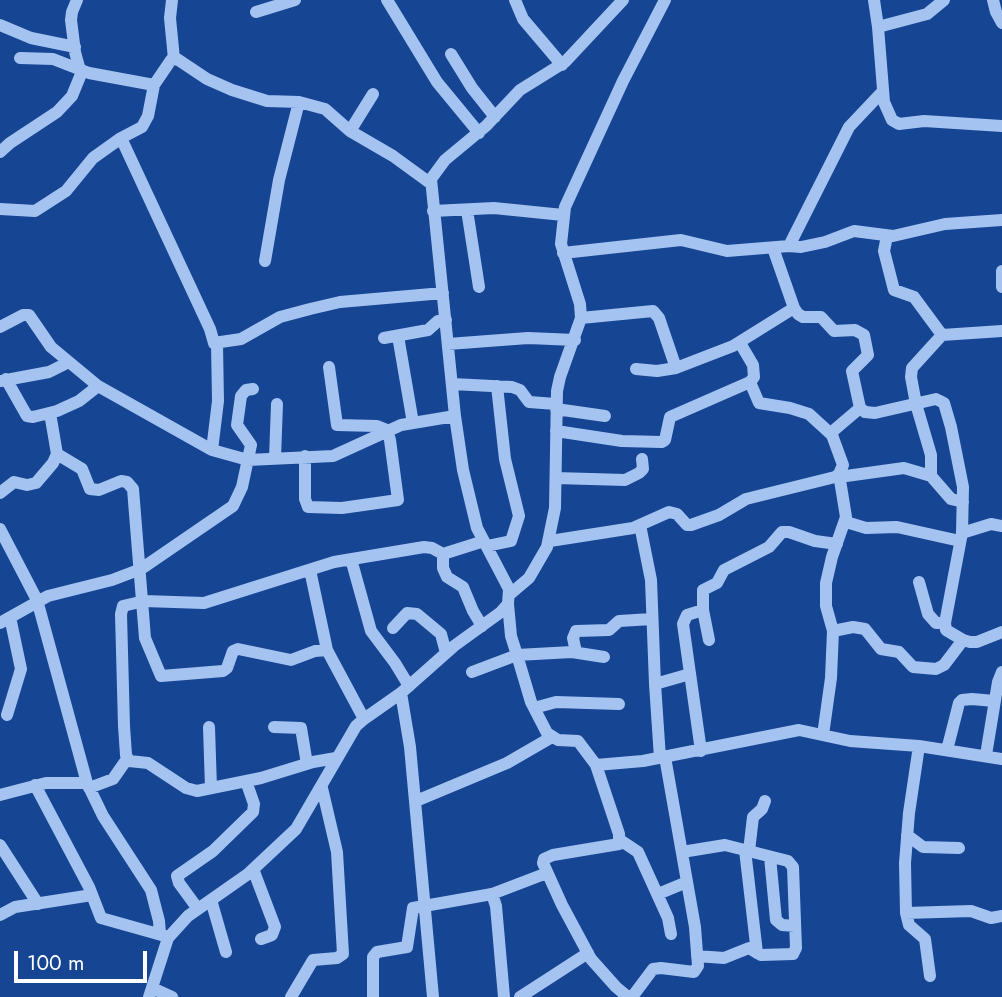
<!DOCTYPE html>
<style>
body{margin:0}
#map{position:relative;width:1002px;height:997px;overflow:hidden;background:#154593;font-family:Jost,sans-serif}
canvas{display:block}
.scale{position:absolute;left:14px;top:951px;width:133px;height:32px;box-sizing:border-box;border:4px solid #fff;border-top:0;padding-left:9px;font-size:21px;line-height:24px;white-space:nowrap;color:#fff;-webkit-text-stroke:5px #154593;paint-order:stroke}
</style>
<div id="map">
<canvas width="1002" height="997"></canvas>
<div class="scale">100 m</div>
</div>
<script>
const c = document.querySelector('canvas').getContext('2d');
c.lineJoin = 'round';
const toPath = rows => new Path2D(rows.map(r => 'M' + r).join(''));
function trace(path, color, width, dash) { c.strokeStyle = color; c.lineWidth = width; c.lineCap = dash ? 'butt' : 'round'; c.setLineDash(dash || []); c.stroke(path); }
const minor = toPath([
 [172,0,170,18,174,59],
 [387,0,437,82,479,133],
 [515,0,523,19,562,65],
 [874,0,878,27,884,102,892,120,899,124,924,121,1002,126],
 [993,0,996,12,1002,23],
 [256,12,295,0],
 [0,25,31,38,75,47],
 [878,27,927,14,944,0],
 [451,54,472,88,495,117],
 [20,58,53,59,89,73,154,85],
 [350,131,373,94],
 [121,138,210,329,214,343,241,339,280,317,310,309,340,302,443,293],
 [0,152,10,143,57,112,72,96,81,74,75,52,71,20,72,12,77,0],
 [0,209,35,211,66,191,93,158,121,138,142,127,148,116,154,85,171,60,177,59,207,79,232,90,267,101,299,102,325,109,350,131,393,156,430,183],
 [467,210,479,287],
 [433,211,494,208,563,215],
 [887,236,884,251,894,290,914,297,942,335],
 [789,246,849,127,883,91],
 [773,248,794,308,798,314,803,317,821,317,834,331,855,330,864,335,868,355,852,371,860,408,865,412,875,413,936,399,944,403,951,427,963,487,962,533,945,623,946,630,963,640,970,642,977,642,1002,632],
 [563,253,681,240,727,251,789,246,801,247,825,242,854,231,893,236,945,224,1002,220],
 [265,261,279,180,299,102],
 [1002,271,1002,287],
 [581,318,653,311,659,318,676,368],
 [0,327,23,315,29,315,51,347,98,386],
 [398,336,413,423],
 [384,338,428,330,438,321,446,320],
 [448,344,528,338,575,340],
 [636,369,657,371,676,368,733,346,794,308],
 [6,379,27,416,33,417,57,411,79,401,98,386,212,450,248,460,333,456,401,425,455,416],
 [0,381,49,372,69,362],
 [750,382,759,403,790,408,809,414,832,435],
 [452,384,512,387,520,390,529,402,556,404],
 [556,409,605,416],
 [556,431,622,441,662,442,665,440,670,417,750,382,754,377,753,365,740,343],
 [212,450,218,401,217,344],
 [57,454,82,469,90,489,99,490,121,481,127,482,133,489,145,638,161,676,223,671,227,668,233,651,238,649,291,660,315,651,327,650],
 [305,456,305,499,308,507,342,508,398,500,390,440,387,430,377,426,337,425,329,367],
 [275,458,277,404],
 [931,476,931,455,916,404,911,377,912,368,942,335,1002,331],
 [839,477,904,468,931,476,951,499,963,502],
 [556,478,625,480,639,473,643,469,642,459],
 [0,493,14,482,27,485,36,483,53,463,57,454,50,413],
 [846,522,866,528,897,527,960,541],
 [640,525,651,580,655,684,660,758],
 [0,529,37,600,87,783,103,816,151,890,159,921,160,934],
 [962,533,991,524,1002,526],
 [550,541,633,528,669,512,677,514,687,525,691,525,719,515,746,499,835,477,839,474,843,465,832,435,833,431,860,408],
 [487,546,511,541,519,516,505,459,497,386],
 [443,554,443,568,447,577,463,587,473,611,482,626],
 [351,559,371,631,395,663,409,686],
 [310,570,327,650,364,719],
 [919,582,928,614,936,623,945,623],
 [509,595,529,578,547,547,555,508,557,391,560,377,581,318,580,304,561,244,565,207,623,81,665,0],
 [508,604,511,636,517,655,531,702,547,733,558,740,578,741,596,765,643,761,799,730,850,741,919,746,1002,759],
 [0,623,48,596,112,580,141,569,233,506,242,487,251,445,237,425,241,396,246,390,253,389],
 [393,628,407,613,417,614,441,634,446,653],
 [833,631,853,627,865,629,881,649,899,652,913,667,936,669,944,665,963,640],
 [709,640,703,610,703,590,717,583,724,570,769,547,782,532,789,532,815,541,837,544],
 [576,652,573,638,576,631,609,630,619,621,652,619],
 [472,672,517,655,572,652,604,657],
 [655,684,690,674],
 [401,693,410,747,433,997],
 [534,708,556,702,619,704],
 [7,715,21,669,10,617],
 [209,727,211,788],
 [274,727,301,728,307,764],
 [823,735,831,678,833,631,826,606,826,583,832,557,846,517,839,474],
 [919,746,909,813,905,863,906,913,909,925,925,939,930,976],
 [947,750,959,703,962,700,972,699,994,701],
 [701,751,683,624,687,615,703,610],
 [986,755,998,682,1002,672],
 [336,758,313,762,261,778,197,791,186,788,148,763,129,761,126,755,124,726,121,614,123,606,144,601,204,603,334,562,424,547,432,548,443,554,484,541],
 [596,765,619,834,619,844,553,855,544,859,543,863,562,905,591,959,616,987,628,997],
 [35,785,89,887,101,918,165,936],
 [89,788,113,779,127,759],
 [0,795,46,783,87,783],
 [416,801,507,763,552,737],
 [907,835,923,847,959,848],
 [620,840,638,852,668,918,671,934],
 [0,845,38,904],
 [745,850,757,953],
 [749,851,753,817,762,809,765,801],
 [682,852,725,845,788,861,793,867,796,948,793,954,761,955,749,948,724,958,697,956],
 [770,857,776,920,782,925,795,926],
 [253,869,275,927,272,935,261,939],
 [492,894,496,906,504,997],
 [658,894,687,882],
 [211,900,226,952],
 [198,909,179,883,177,876,213,851,253,812,254,804,246,781],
 [906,913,971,911,991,918,1002,916],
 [0,915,15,907,92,895],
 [152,988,172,997],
 [149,997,168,938,188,916,248,874,296,829,356,726,364,719,401,693,454,646,501,612,508,604,509,589,477,528,463,470,455,416,431,179,445,160,486,126,520,90,565,62,623,0],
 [291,997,313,960,337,958,343,954,337,852,322,788],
 [373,997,373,957,377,952,407,947,413,908,492,894,547,873],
 [520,997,588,953],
 [632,997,653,969,661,968,694,972,698,966,695,927,665,757]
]);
trace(minor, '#a4c3f1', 12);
</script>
